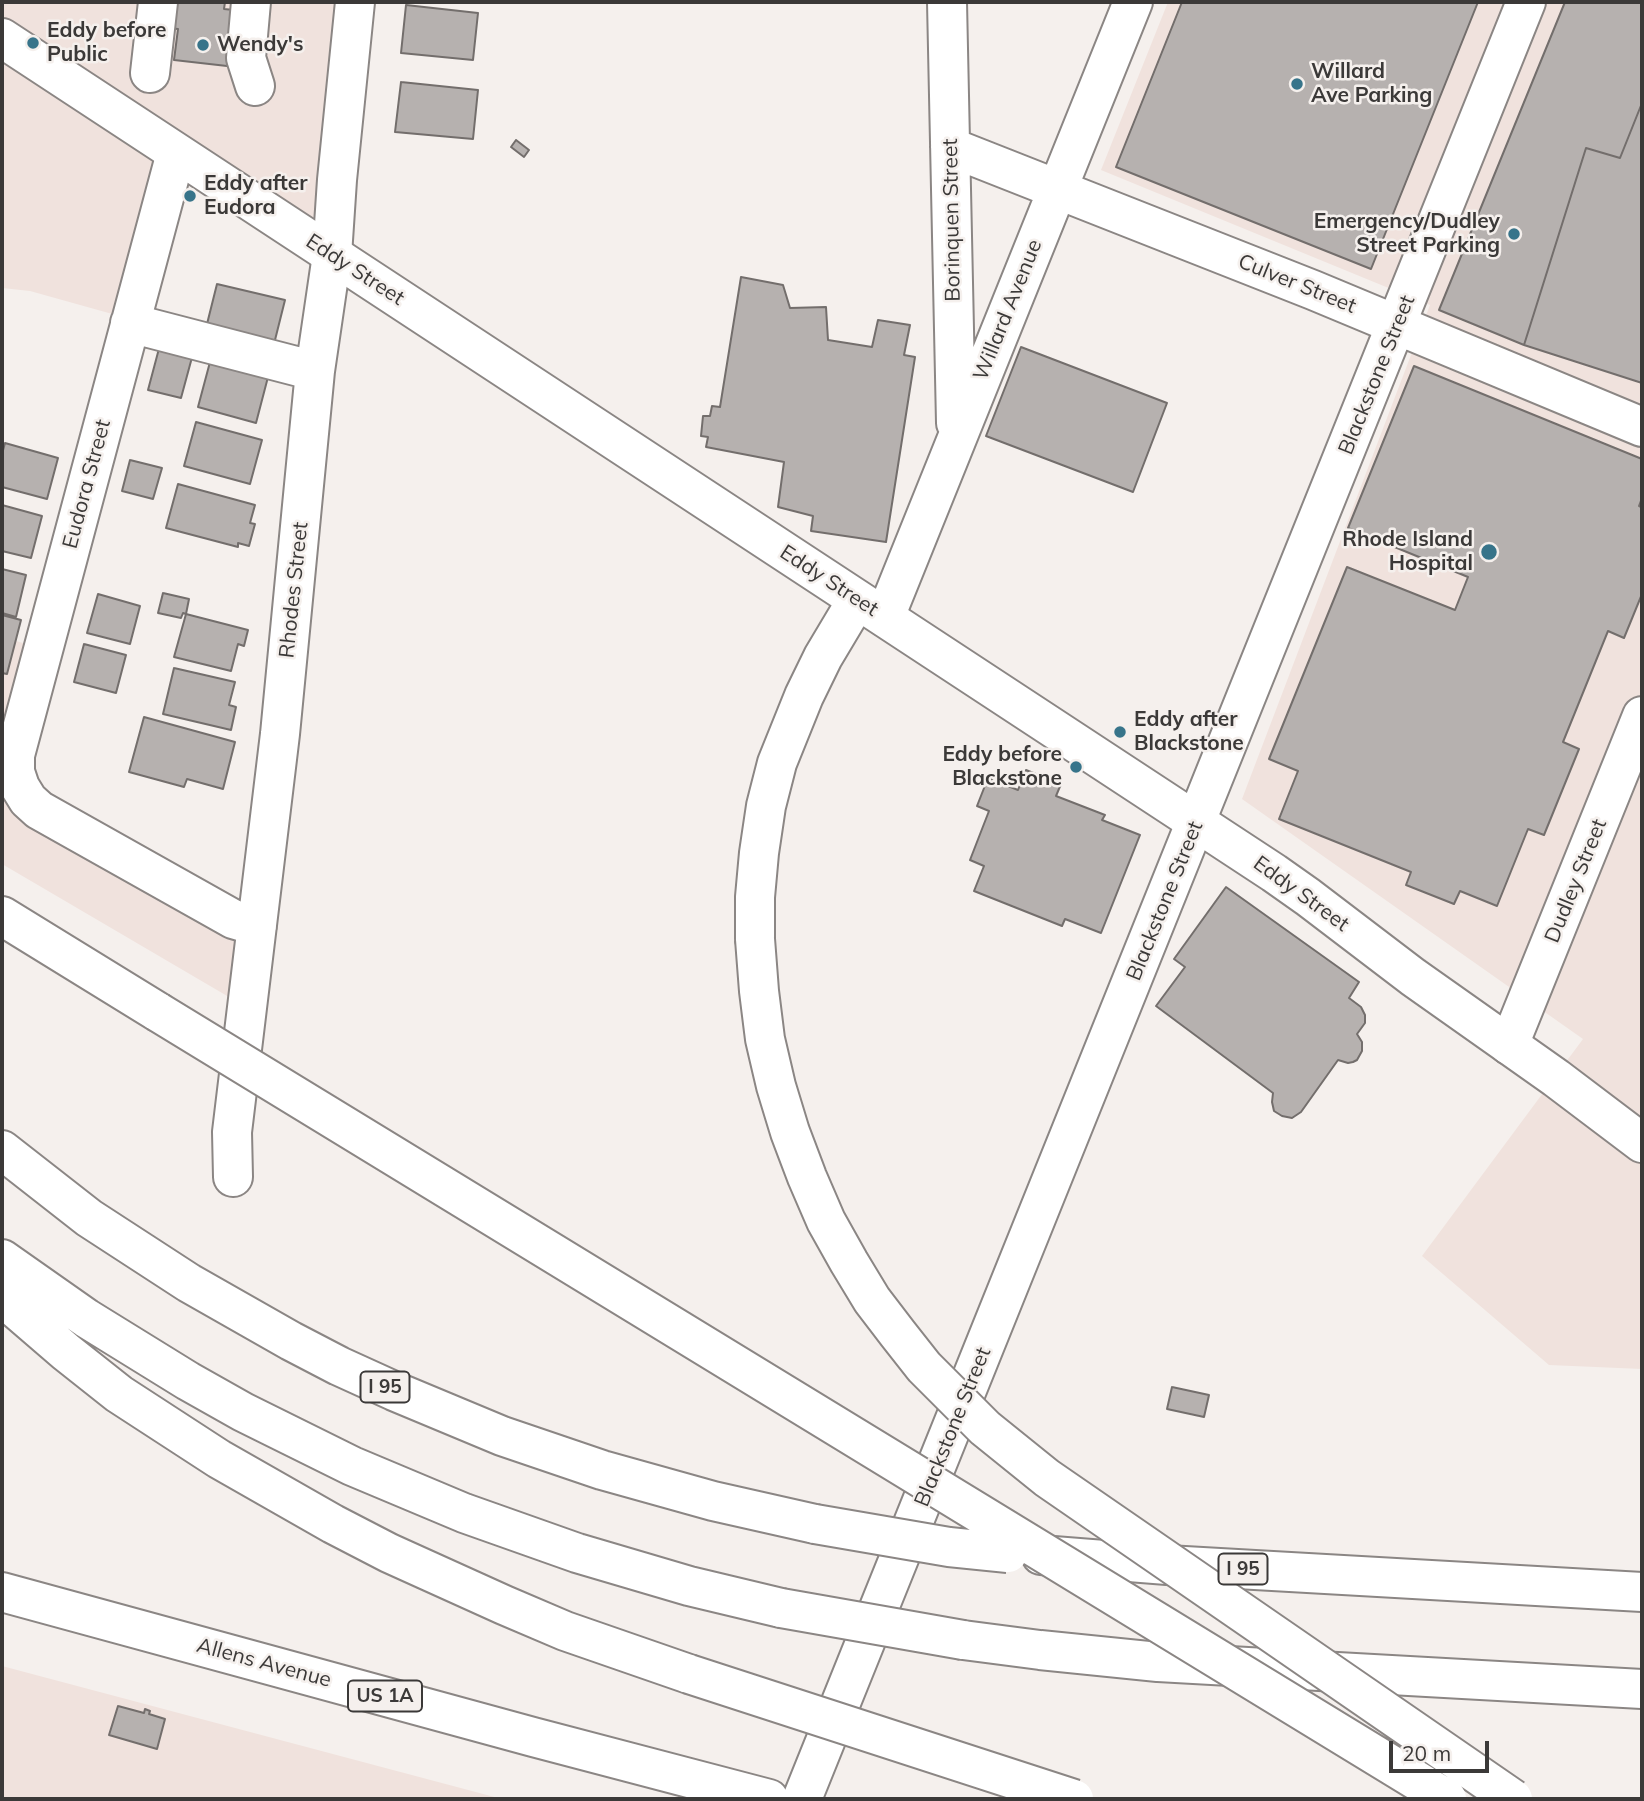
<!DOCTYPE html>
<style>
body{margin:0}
#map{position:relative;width:1644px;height:1801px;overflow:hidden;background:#f5f0ed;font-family:Mulish,sans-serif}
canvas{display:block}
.frame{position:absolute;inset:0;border:4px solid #3b3938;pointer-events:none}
.scale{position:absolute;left:1389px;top:1741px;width:100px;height:32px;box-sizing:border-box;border:4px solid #3b3938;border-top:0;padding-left:9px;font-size:21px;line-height:24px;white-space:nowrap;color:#3b3938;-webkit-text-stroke:5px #f5f0ed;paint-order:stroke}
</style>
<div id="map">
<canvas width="1644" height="1801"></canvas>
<div class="frame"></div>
<div class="scale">20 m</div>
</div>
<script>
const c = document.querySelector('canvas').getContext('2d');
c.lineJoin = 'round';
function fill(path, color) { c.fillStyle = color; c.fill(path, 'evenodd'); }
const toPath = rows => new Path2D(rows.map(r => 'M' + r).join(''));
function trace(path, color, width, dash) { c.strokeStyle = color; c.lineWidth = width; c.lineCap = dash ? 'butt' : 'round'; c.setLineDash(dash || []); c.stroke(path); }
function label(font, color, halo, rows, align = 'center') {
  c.font = font + ' Mulish,sans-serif'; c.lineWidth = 5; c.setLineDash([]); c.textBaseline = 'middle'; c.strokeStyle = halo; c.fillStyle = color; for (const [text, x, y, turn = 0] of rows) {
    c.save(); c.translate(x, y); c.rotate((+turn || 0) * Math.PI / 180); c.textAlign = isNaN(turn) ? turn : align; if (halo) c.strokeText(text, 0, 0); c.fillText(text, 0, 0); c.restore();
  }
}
const built = toPath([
 [2,2,346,2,325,248,182,154,123,317,30,291,2,288],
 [1168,2,1642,2,1642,1369,1549,1365,1422,1256,1583,1039,1242,799,1430,305,1101,170],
 [2,637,44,649,16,761,72,830,242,910,234,1000,2,864],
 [2,1666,502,1799,2,1799]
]);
const building = toPath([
 [171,2,225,2,224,9,234,10,227,66,174,60,178,29,168,28,171,2],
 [1182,2,1478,2,1371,269,1116,167,1182,2],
 [1565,2,1642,2,1642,103,1620,158,1586,148,1524,345,1439,310,1565,2],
 [406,5,478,13,473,60,401,53,406,5],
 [401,82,478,90,473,139,395,132,401,82],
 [1642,103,1642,383,1524,345,1586,148,1620,158,1642,103],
 [516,140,529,150,524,157,511,147,516,140],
 [741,277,783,285,790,308,826,307,828,340,872,347,878,320,910,325,904,355,915,357,886,542,811,531,813,516,778,507,784,462,706,447,708,437,701,436,703,416,710,416,712,406,720,407,741,277],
 [217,284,285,300,273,348,205,332,217,284],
 [161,341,194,350,181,398,148,390,161,341],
 [1021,347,1167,403,1133,492,986,436,1021,347],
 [210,362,268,377,256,423,198,407,210,362],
 [1414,366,1642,459,1642,498,1639,506,1642,508,1642,594,1624,638,1608,631,1563,742,1579,749,1544,835,1528,829,1497,906,1460,891,1454,904,1406,885,1411,872,1279,819,1298,771,1269,759,1347,567,1455,610,1468,577,1348,528,1414,366],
 [196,422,262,440,250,484,184,466,196,422],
 [5,443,58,458,47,499,2,487,2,454,5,443],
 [130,460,162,468,153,499,122,491,130,460],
 [178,484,255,505,250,523,255,524,249,546,238,543,238,547,166,528,178,484],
 [2,505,42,516,31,558,2,551,2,505],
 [2,569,26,575,16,617,2,613,2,569],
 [163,593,189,599,186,614,183,613,181,618,158,613,163,593],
 [98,594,140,606,130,644,87,633,98,594],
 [186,614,248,630,244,646,238,644,231,671,174,657,186,614],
 [2,615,21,620,7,674,2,673,2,615],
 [84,644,126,655,116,693,74,682,84,644],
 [174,668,235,682,229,705,236,707,231,730,163,714,174,668],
 [144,717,235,742,223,789,187,779,184,787,129,772,144,717],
 [1026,770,1061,784,1056,796,1105,815,1102,820,1140,835,1101,933,1065,919,1062,926,974,891,984,866,970,860,989,811,977,806,988,778,1018,790,1026,770],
 [1226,887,1359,982,1349,998,1361,1007,1365,1015,1365,1023,1357,1034,1362,1042,1362,1051,1357,1060,1353,1062,1348,1063,1338,1060,1301,1112,1292,1118,1282,1116,1274,1111,1272,1102,1273,1093,1156,1006,1185,967,1174,959,1226,887],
 [1172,1387,1209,1395,1204,1417,1167,1409,1172,1387],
 [118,1706,144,1713,145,1709,150,1711,149,1714,165,1719,157,1749,109,1735,118,1706]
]);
const minor = toPath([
 [251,2,246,58,255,86],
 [947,2,956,423],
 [150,73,158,2],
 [950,147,1313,290,1642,427],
 [176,153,15,755,15,772,20,787,28,800,39,810,233,919,257,926],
 [130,323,315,371],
 [885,617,1133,2],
 [1509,1045,1642,716],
 [233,1177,232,1132,280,734,315,371,332,255,337,180,355,2],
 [802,1799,1526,2]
]);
const major = toPath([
 [2,38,1274,873,1308,897,1413,977,1556,1078,1642,1143],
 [2,1592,533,1737,769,1799]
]);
const highway = toPath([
 [2,916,158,1012],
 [755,939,755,897,759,853,766,806,777,763,804,696,823,657,857,600],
 [2,1150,89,1218,189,1283,291,1341,339,1366,394,1391,502,1436,602,1470,713,1501,815,1524],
 [2,1259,86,1318,188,1381,243,1412,352,1466,464,1513,577,1553,689,1586,781,1608],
 [2,1297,66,1352,119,1394,219,1459,333,1524,389,1553,504,1605,565,1631,689,1674],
 [1041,1555,1167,1565,1642,1592],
 [963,1640,1040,1650,1158,1662,1642,1689]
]);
const highwayBridge = toPath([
 [755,939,759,991,765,1039,776,1086,790,1132,807,1177,826,1221,849,1262,872,1300,898,1334,924,1367,985,1428,1047,1478,1513,1799],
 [158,1012,1447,1799],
 [815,1524,949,1547,1008,1553],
 [781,1608,963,1640],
 [689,1674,1074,1799]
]);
const markers = [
 [33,43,7,"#37748a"],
 [203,45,7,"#37748a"],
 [1297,84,7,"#37748a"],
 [190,196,7,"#37748a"],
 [1514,234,7,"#37748a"],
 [1489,552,9,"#37748a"],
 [1120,732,7,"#37748a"],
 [1076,767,7,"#37748a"]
];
const shields = [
 [385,1387,49],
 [1243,1569,49],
 [385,1696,74]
];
const shieldNames = [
 ["I 95",385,1387],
 ["I 95",1243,1569],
 ["US 1A",385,1696]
];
const poiNames = [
 ["Eddy before",47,31],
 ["Public",47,55],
 ["Wendy's",217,45],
 ["Willard",1311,72],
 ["Ave Parking",1311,96],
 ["Eddy after",204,184],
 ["Eudora",204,208],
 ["Emergency/Dudley",1500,222,"right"],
 ["Street Parking",1500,246,"right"],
 ["Rhode Island",1473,540,"right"],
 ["Hospital",1473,564,"right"],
 ["Eddy after",1134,720],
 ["Blackstone",1134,744],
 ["Eddy before",1062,755,"right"],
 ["Blackstone",1062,779,"right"]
];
const streetNames = [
 ["Borinquen Street",952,220,-91],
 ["Eddy Street",355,270,33],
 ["Culver Street",1297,284,22],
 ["Willard Avenue",1008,310,-68],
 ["Blackstone Street",1377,375,-68],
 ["Eudora Street",87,484,-75],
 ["Eddy Street",829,581,33],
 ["Rhodes Street",294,590,-84],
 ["Dudley Street",1576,881,-68],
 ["Eddy Street",1301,894,36],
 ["Blackstone Street",1165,901,-68],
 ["Blackstone Street",953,1427,-68],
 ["Allens Avenue",264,1663,15]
];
fill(built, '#f0e2dd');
fill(building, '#b6b1af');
trace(building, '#736e6c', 2);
trace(minor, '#8b8684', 42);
trace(major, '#8b8684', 42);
trace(highway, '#8b8684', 42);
trace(minor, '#fff', 38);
trace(major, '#fff', 38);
trace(highway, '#fff', 38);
trace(highwayBridge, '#8b8684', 42, []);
trace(highwayBridge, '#fff', 38);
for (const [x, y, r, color] of markers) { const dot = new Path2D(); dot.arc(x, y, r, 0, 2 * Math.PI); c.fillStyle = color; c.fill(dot); trace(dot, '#f5f0ed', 2.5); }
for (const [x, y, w] of shields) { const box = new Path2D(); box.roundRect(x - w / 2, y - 15.5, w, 31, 5); c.fillStyle = '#f5f0ed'; c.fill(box); trace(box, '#3b3938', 2); }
label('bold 19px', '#3b3938', null, shieldNames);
label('bold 21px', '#3b3938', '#f5f0ed', poiNames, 'left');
label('21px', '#3b3938', '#f5f0ed', streetNames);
</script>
